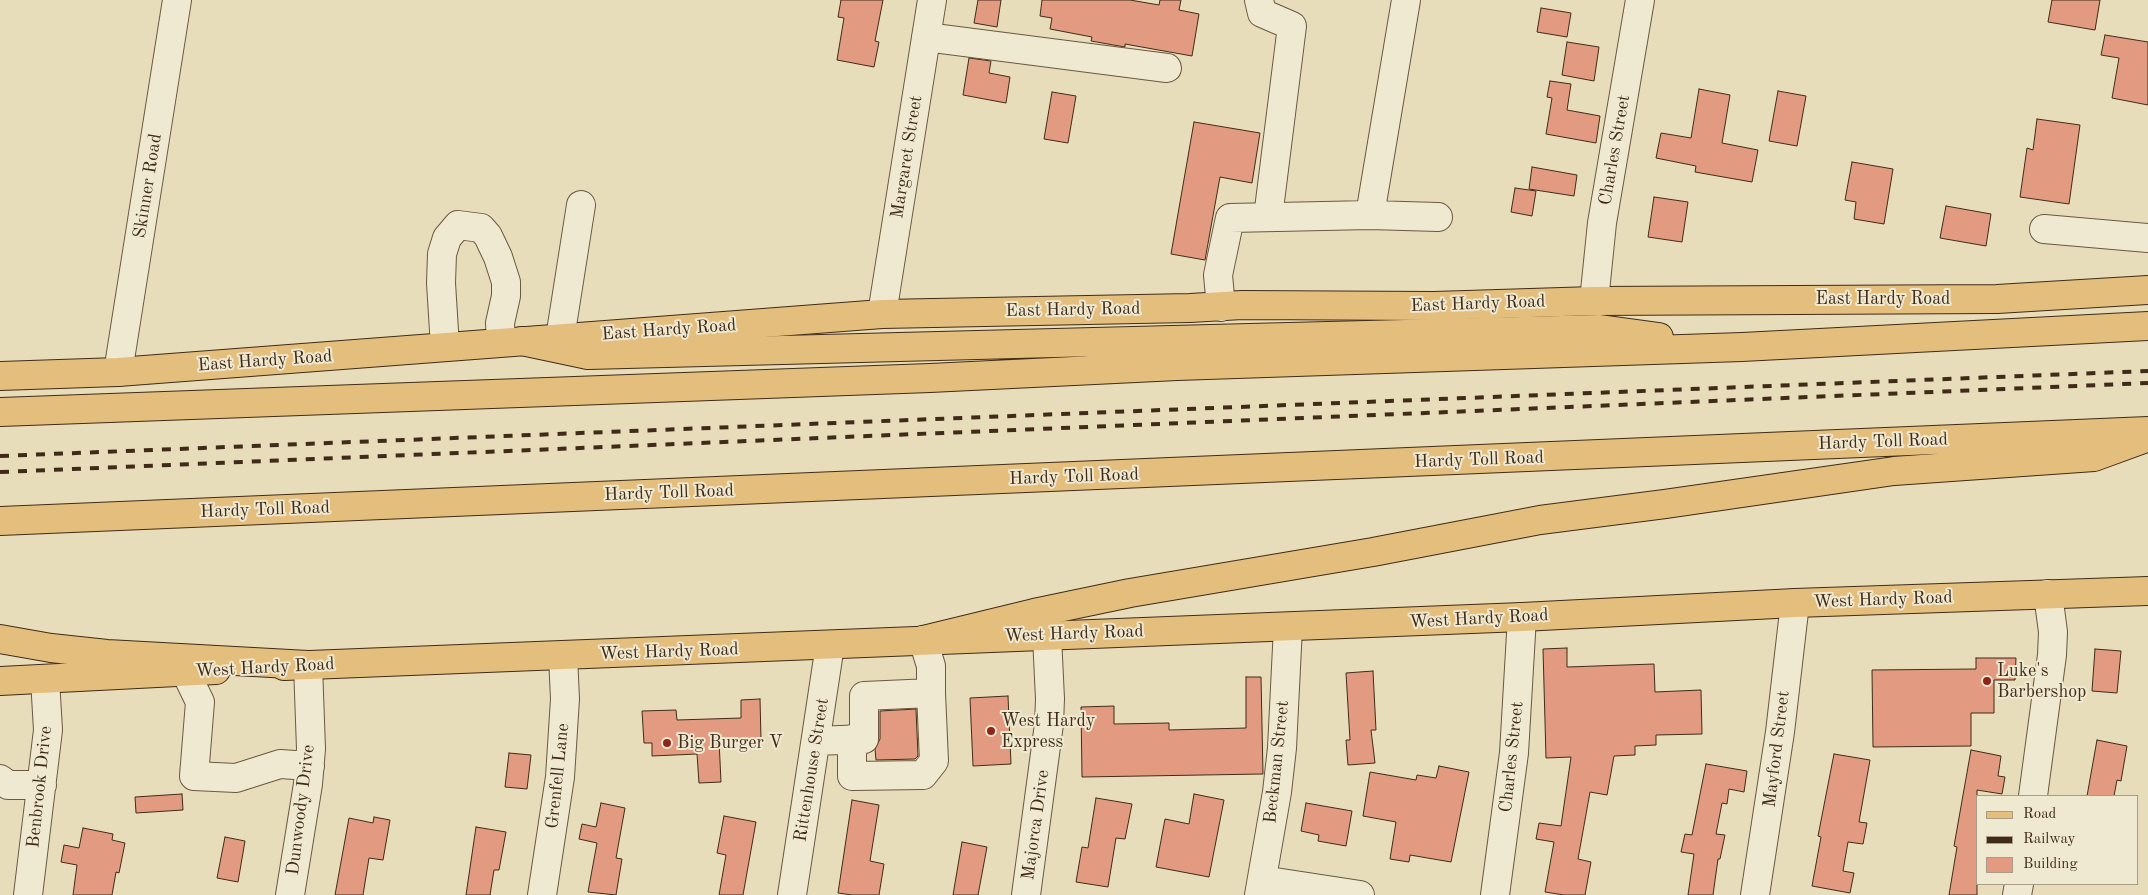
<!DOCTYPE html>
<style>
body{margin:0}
#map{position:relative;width:2148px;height:895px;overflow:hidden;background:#e8ddba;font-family:"Old Standard TT",serif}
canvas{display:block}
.legend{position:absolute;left:1976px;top:795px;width:162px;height:90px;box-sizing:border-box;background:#f0e9d2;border:1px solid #aa9d88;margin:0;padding:6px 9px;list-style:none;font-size:15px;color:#402b18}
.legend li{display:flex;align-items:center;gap:10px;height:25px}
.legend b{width:25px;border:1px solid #aa9d88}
</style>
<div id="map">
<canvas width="2148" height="895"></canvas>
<ul class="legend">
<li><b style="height:6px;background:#e4be7d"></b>Road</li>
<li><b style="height:6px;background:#402b18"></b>Railway</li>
<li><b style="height:14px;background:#e29b81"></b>Building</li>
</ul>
</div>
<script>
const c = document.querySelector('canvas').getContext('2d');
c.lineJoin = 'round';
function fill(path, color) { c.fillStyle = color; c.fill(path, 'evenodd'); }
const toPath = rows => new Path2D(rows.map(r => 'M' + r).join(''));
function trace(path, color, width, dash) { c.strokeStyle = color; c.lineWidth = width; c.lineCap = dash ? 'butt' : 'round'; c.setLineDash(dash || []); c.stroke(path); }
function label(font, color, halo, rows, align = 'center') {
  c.font = font + ' "Old Standard TT",serif'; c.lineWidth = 4; c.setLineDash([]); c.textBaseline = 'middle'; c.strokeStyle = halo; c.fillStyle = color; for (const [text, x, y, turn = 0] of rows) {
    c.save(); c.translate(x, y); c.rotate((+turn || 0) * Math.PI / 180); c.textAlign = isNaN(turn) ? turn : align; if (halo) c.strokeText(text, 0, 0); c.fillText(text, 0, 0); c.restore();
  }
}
const building = toPath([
 [841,0,883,0,875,41,879,42,874,67,837,60,844,18,838,17,841,0],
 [978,0,1001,0,997,27,974,23,978,0],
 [1042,0,1130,0,1159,5,1160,0,1181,0,1179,10,1199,14,1192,56,1125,44,1125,47,1091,41,1092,37,1050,29,1052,18,1040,16,1042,0],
 [2052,0,2100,0,2095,30,2048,22,2052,0],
 [1541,8,1571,13,1567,37,1537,32,1541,8],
 [2105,35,2148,42,2148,105,2112,98,2119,58,2101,55,2105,35],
 [1567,42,1599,47,1594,81,1562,75,1567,42],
 [969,58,991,61,989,73,1010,77,1006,103,963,95,969,58],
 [1550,81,1571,84,1567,110,1600,116,1596,143,1546,134,1552,98,1547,97,1550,81],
 [1699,89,1730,95,1722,143,1758,150,1752,182,1695,172,1696,166,1656,158,1661,133,1691,138,1699,89],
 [1778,91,1806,96,1797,146,1769,141,1778,91],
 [1052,92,1076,96,1068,143,1044,139,1052,92],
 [2037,119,2080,125,2069,204,2020,197,2027,148,2033,150,2037,119],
 [1194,122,1260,133,1252,183,1220,177,1205,260,1171,254,1194,122],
 [1852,162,1893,169,1884,224,1854,219,1856,202,1845,200,1852,162],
 [1532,167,1577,175,1574,196,1529,189,1532,167],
 [1515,188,1536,191,1532,216,1511,212,1515,188],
 [1654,197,1688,202,1682,242,1648,237,1654,197],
 [1946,206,1991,214,1986,246,1940,238,1946,206],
 [1567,648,1567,667,1654,664,1655,692,1701,690,1702,734,1656,735,1656,745,1635,746,1635,755,1614,756,1607,795,1590,792,1578,859,1591,862,1585,895,1564,895,1545,892,1554,842,1536,839,1539,823,1561,826,1571,757,1546,758,1543,649,1567,648],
 [2095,649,2121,651,2117,693,2092,691,2095,649],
 [1976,658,2016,658,2015,680,1994,680,1994,713,1971,713,1971,746,1873,747,1872,670,1976,669,1976,658],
 [1373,671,1376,730,1371,730,1375,763,1348,765,1346,740,1350,740,1346,673,1373,671],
 [1246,677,1261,677,1263,774,1082,777,1081,707,1114,706,1114,724,1169,723,1169,730,1246,728,1246,677],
 [1008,696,1011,764,973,766,970,698,1008,696],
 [760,699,761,739,719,740,721,782,699,783,697,754,652,756,652,743,644,743,642,711,676,710,677,720,741,718,741,700,760,699],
 [916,709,918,756,915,759,876,760,875,749,880,739,880,711,916,709],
 [2097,740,2127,746,2121,781,2117,780,2114,796,2087,796,2097,740],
 [1971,750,2001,756,1998,776,2005,777,2002,794,1977,790,1977,895,1949,895,1957,847,1954,846,1971,750],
 [509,753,531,755,527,789,505,787,509,753],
 [1834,754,1870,760,1859,822,1867,823,1863,844,1848,842,1843,871,1854,873,1850,893,1812,886,1821,837,1818,836,1834,754],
 [1706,764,1747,771,1744,792,1729,789,1727,804,1722,803,1716,834,1725,835,1720,859,1718,859,1713,895,1688,895,1694,854,1681,852,1685,834,1692,835,1706,764],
 [1439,766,1469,772,1451,862,1410,855,1409,862,1390,859,1396,822,1363,816,1370,772,1416,780,1417,775,1436,778,1439,766],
 [182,794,183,810,136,813,135,797,182,794],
 [1194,794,1224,800,1209,877,1156,867,1165,819,1189,824,1194,794],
 [1096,798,1132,804,1125,839,1116,838,1108,887,1076,882,1082,847,1088,848,1096,798],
 [852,800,879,805,870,861,884,864,879,895,852,895,838,893,852,800],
 [601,803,625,808,616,858,622,859,616,895,588,892,597,843,579,839,582,824,596,827,601,803],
 [1306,803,1352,811,1346,846,1318,841,1319,835,1301,831,1306,803],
 [724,816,756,822,743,895,719,895,726,855,717,853,724,816],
 [374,817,390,820,383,860,369,858,363,895,335,895,349,818,373,823,374,817],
 [476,827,506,832,499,870,494,870,490,895,466,895,476,827],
 [83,828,113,834,112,840,125,843,119,873,116,872,112,895,73,895,77,865,61,862,64,845,79,848,83,828],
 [225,837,245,841,238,882,217,878,225,837],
 [962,842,987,847,978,895,953,895,962,842]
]);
const minor = toPath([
 [1259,0,1262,13,1292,26,1268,217],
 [926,37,1167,68],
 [1370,215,1406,0],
 [2044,229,2148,238],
 [1594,301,1602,223,1640,0],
 [1221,307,1218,275,1230,218,1370,215,1438,217],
 [882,314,932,0],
 [560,338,581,205],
 [445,347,441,283,442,254,447,238,458,225,481,228,488,236,498,257,506,282,506,296,500,323,501,342],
 [118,372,177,0],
 [185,671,200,702,194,776,236,778,280,764,310,766],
 [852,739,852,776,923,775,934,761,931,693],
 [817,741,864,739,864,696,931,693,931,666,923,640],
 [0,779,8,785,42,785],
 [2033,796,2052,655,2053,632,2048,594],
 [1262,880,1360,895],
 [28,895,48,730,45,679],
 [290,895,308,784,311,749,308,665],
 [542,895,560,777,565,699,563,656],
 [792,895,830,645],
 [1026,895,1049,724,1050,699,1047,636],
 [1259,895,1277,792,1282,748,1288,627],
 [1495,895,1514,753,1522,617],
 [1755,895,1780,732,1795,603],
 [2017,895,2019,884]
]);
const major = toPath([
 [0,376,118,372,882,314,1190,308,1242,305,1434,306,1594,301,1997,299,2148,290],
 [284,666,1522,617,1795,603,2148,591],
 [0,681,216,670]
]);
const highway = toPath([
 [522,341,588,355,1600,329,1659,337],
 [0,412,930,378,1177,366,1742,347,2148,326],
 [0,521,2148,431],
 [0,639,51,648,107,654,308,665],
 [923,640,1034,613,1130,593,1373,552,1540,520,1665,504,1894,471,2094,457,2143,439]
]);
const rail = toPath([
 [0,456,2148,371],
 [0,472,2148,383]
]);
const markers = [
 [1987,681,5,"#8f2418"],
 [991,731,5,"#8f2418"],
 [667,743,5,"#8f2418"]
];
const streetNames = [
 ["Charles Street",1615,150,-80],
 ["Margaret Street",907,157,-81],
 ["Skinner Road",148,186,-81],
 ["East Hardy Road",1883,299],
 ["East Hardy Road",1478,304,-2],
 ["East Hardy Road",1073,310,-1],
 ["East Hardy Road",669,330,-4],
 ["East Hardy Road",265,361,-4],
 ["Hardy Toll Road",1883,442,-2],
 ["Hardy Toll Road",1479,460,-2],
 ["Hardy Toll Road",1074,477,-2],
 ["Hardy Toll Road",669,493,-2],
 ["Hardy Toll Road",265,510,-2],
 ["West Hardy Road",1883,600,-2],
 ["West Hardy Road",1479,619,-3],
 ["West Hardy Road",1074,634,-2],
 ["West Hardy Road",669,652,-2],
 ["West Hardy Road",265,668,-3],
 ["Mayford Street",1777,749,-83],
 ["Charles Street",1512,757,-84],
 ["Beckman Street",1277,762,-84],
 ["Rittenhouse Street",812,770,-81],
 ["Grenfell Lane",558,776,-84],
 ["Benbrook Drive",40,787,-84],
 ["Dunwoody Drive",301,810,-83],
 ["Majorca Drive",1036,825,-82]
];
const poiNames = [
 ["Luke's",1997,671],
 ["Barbershop",1997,692],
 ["West Hardy",1001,721],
 ["Express",1001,742],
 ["Big Burger V",677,743]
];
fill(building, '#e29b81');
trace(building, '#402b18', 1);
trace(minor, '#6a5840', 30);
trace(major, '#402b18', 30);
trace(highway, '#402b18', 30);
trace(minor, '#f0e9d2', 28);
trace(major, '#e4be7d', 28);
trace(highway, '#e4be7d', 28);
trace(rail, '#402b18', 4, [9, 9]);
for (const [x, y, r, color] of markers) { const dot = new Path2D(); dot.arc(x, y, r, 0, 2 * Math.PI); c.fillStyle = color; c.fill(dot); trace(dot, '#f0e9d2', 2); }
label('18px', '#402b18', '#f0e9d2', streetNames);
label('18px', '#402b18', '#f0e9d2', poiNames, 'left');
</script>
